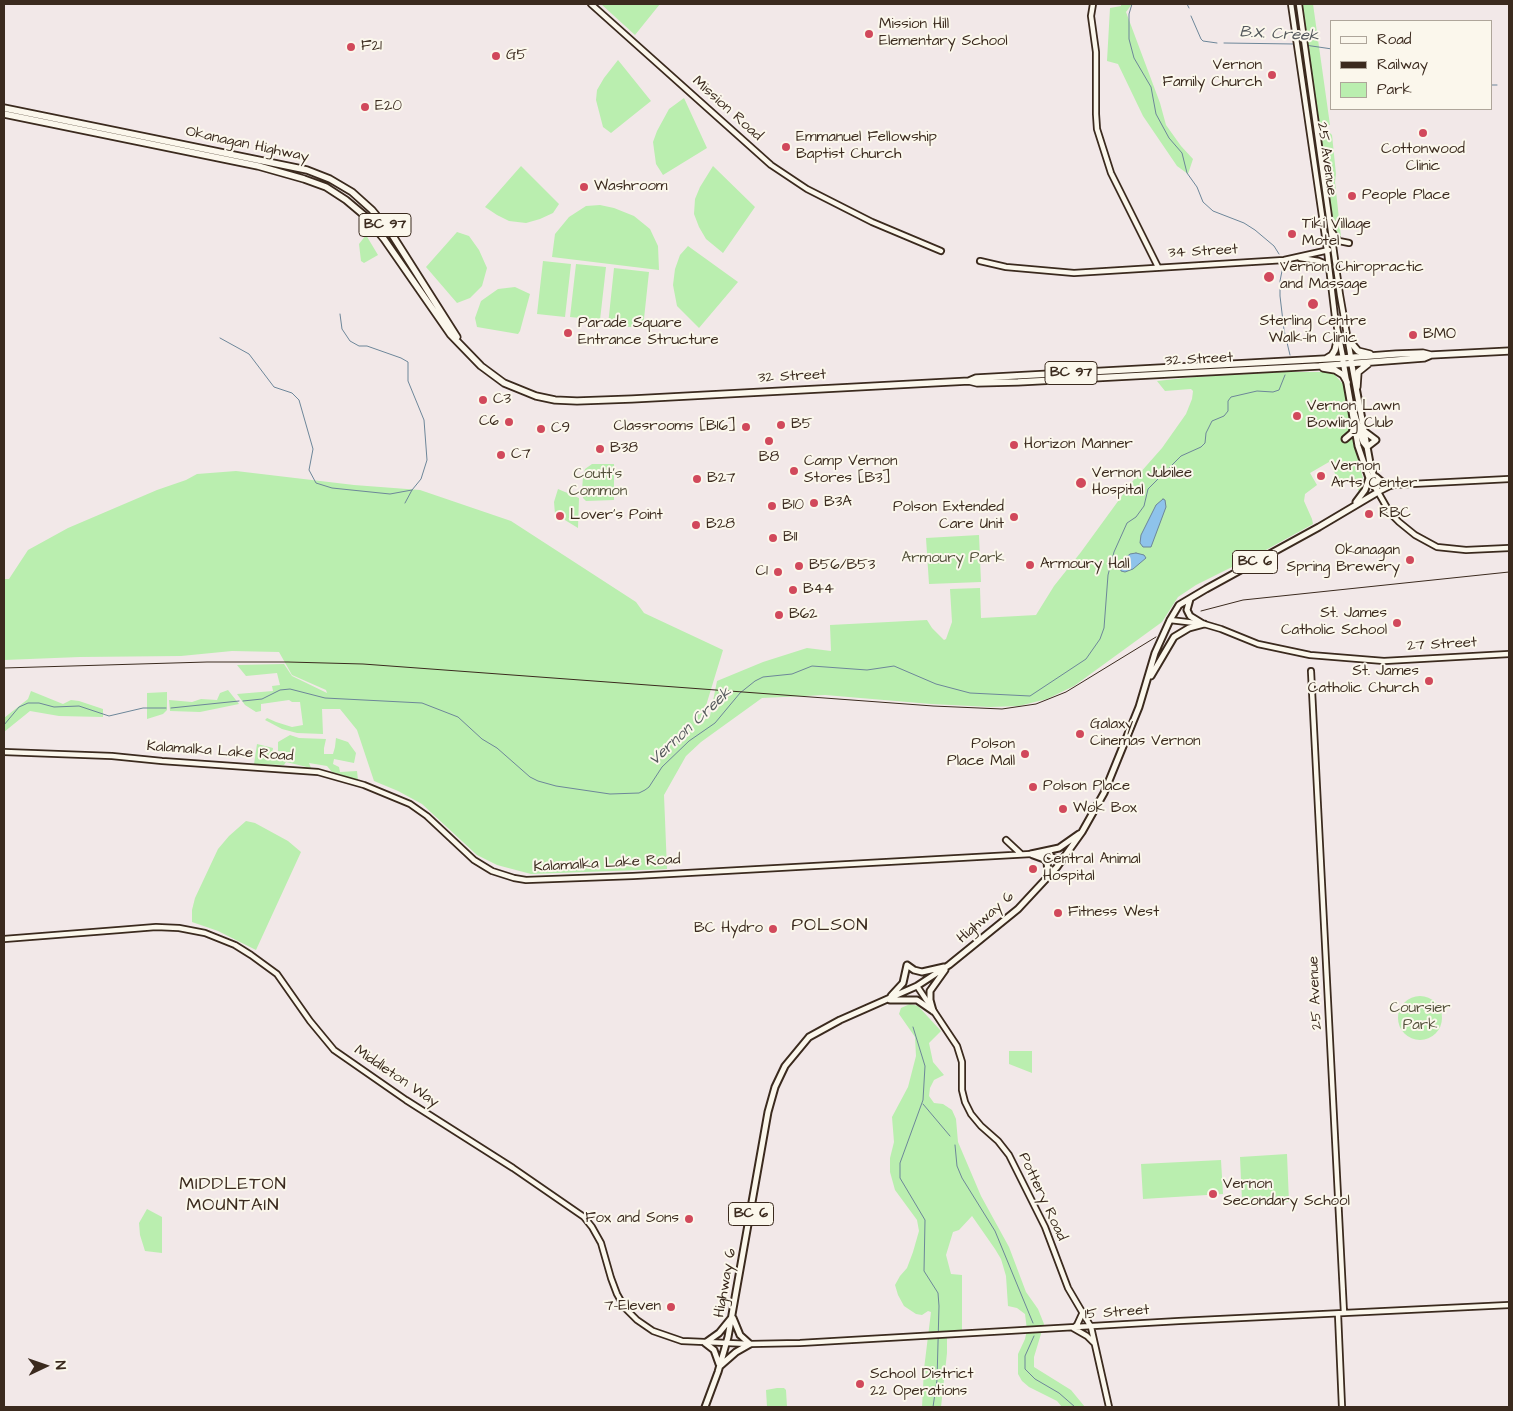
<!DOCTYPE html>
<style>
body{margin:0}
#map{position:relative;width:1513px;height:1411px;overflow:hidden;background:#f2e8e8;font-family:"Architects Daughter",sans-serif}
canvas{display:block}
.frame{position:absolute;inset:0;border:5px solid #3b2a1e;pointer-events:none}
.legend{position:absolute;left:1330px;top:20px;width:162px;height:90px;box-sizing:border-box;background:#fbf7ec;border:1px solid #aea59a;margin:0;padding:6px 9px;list-style:none;font-size:15px;color:#3b2a1e}
.legend li{display:flex;align-items:center;gap:10px;height:25px}
.legend b{width:25px;border:1px solid #aea59a}
.north{position:absolute;left:20px;top:1341px;width:50px;height:50px;-webkit-text-stroke:4px #fbf7ec;paint-order:stroke;rotate:87deg;font-size:14px;font-weight:700;line-height:20px;text-align:center;color:#3b2a1e}
.north::after{content:'';display:block;margin:auto;width:18px;height:22px;background:#3b2a1e;clip-path:polygon(50% 0,100% 100%,50% 72%,0 100%)}
</style>
<div id="map">
<canvas width="1513" height="1411"></canvas>
<div class="frame"></div>
<ul class="legend">
<li><b style="height:6px;background:#fbf7ec"></b>Road</li>
<li><b style="height:6px;background:#3b2a1e"></b>Railway</li>
<li><b style="height:14px;background:#baeeaf"></b>Park</li>
</ul>
<div class="north">N</div>
</div>
<script>
const c = document.querySelector('canvas').getContext('2d');
c.lineJoin = 'round';
function fill(path, color) { c.fillStyle = color; c.fill(path, 'evenodd'); }
const toPath = rows => new Path2D(rows.map(r => 'M' + r).join(''));
function trace(path, color, width, dash) { c.strokeStyle = color; c.lineWidth = width; c.lineCap = dash ? 'butt' : 'round'; c.setLineDash(dash || []); c.stroke(path); }
function label(font, color, halo, rows, align = 'center') {
  c.font = font + ' "Architects Daughter",sans-serif'; c.lineWidth = 4; c.setLineDash([]); c.textBaseline = 'middle'; c.strokeStyle = halo; c.fillStyle = color; for (const [text, x, y, turn = 0] of rows) {
    c.save(); c.translate(x, y); c.rotate((+turn || 0) * Math.PI / 180); c.textAlign = isNaN(turn) ? turn : align; if (halo) c.strokeText(text, 0, 0); c.fillText(text, 0, 0); c.restore();
  }
}
const green = toPath([
 [601,4,660,4,635,35],
 [1121,4,1132,4,1126,12,1160,103,1166,125,1181,146,1193,159,1188,174,1177,166,1143,116,1118,64,1107,61,1110,8,1121,6],
 [1302,4,1313,4,1330,125,1328,125,1323,126,1319,122],
 [618,60,651,101,611,133,603,127,596,100,597,90,604,78],
 [684,98,707,148,663,175,656,164,653,142,657,131,669,109],
 [1324,132,1330,133,1332,135,1336,174,1335,182,1341,237,1338,236,1333,228,1321,139],
 [521,166,559,204,553,213,540,219,526,223,509,221,497,215,485,207],
 [713,166,755,207,723,253,706,239,699,227,694,214,695,199,700,187],
 [600,205,614,208,634,216,650,229,658,246,659,270,552,257,555,234,569,217,586,206],
 [457,232,469,236,479,250,487,268,482,286,470,298,457,303,426,267],
 [366,235,378,255,364,263,361,261,359,244],
 [688,246,738,282,699,328,677,306,673,285,675,269,680,255],
 [543,261,571,264,565,317,537,314],
 [576,264,606,267,600,320,570,317],
 [614,268,649,272,643,328,608,325],
 [515,287,530,294,520,331,518,334,477,327,475,318,481,301,498,289],
 [1283,372,1329,372,1334,374,1343,384,1356,452,1364,482,1360,493,1351,478,1340,483,1329,462,1310,473,1317,485,1305,494,1304,501,1312,519,1313,524,1264,551,1196,585,1178,597,1162,622,1074,686,1047,699,1019,706,990,707,931,704,825,695,762,698,701,742,686,756,664,795,667,869,531,874,497,865,477,855,422,804,398,791,374,781,357,730,340,709,322,709,323,734,297,733,282,729,265,720,267,718,276,722,292,727,303,725,300,702,292,702,289,700,261,704,261,711,256,712,245,705,237,694,273,691,272,686,280,685,277,673,246,676,237,665,284,664,292,676,327,693,326,690,292,675,279,652,232,651,181,656,80,657,4,660,4,579,9,579,28,550,68,528,157,490,186,480,197,474,236,471,354,485,420,490,511,521,636,602,644,613,723,650,701,722,710,716,717,681,763,662,807,648,831,651,830,625,927,620,932,628,944,640,946,639,952,622,950,589,980,588,981,618,1036,615,1054,586,1081,552,1132,482,1162,448,1186,414,1192,399,1193,391,1191,389,1165,391,1157,381,1195,377],
 [592,464,614,464,614,500,586,501,583,498,582,491,583,476,585,469],
 [558,489,579,498,578,528,555,514,554,502],
 [979,535,981,582,929,584,926,538],
 [228,690,239,704,200,712,170,711,169,700,192,702,201,699,217,700,220,693],
 [31,691,63,704,71,700,79,701,103,709,103,717,59,716,30,711,4,732,4,718,28,699],
 [167,692,167,710,163,714,147,719,147,693],
 [290,735,299,738,326,739,324,748,324,754,333,754,335,747,336,738,348,742,356,753,354,763,334,759,333,764,339,767,340,772,357,771,358,780,332,772,327,766,309,763,311,768,286,762,284,765,254,764,257,744,273,748,272,755,295,760,295,753,278,751,278,742],
 [246,821,255,823,288,841,301,852,256,950,218,931,192,922,192,910,195,898,218,849,229,836],
 '1398 1018a22 22 0 1 1 44 0a22 22 0 1 1-44 0Z',
 [910,1004,918,1006,941,1031,929,1043,933,1062,944,1075,934,1080,930,1088,929,1096,934,1103,943,1104,952,1110,956,1119,958,1142,981,1196,1009,1247,1026,1292,1038,1309,1044,1324,1034,1357,1034,1367,1071,1390,1085,1407,1062,1407,1057,1401,1029,1387,1022,1381,1018,1374,1018,1354,1025,1339,1027,1330,1025,1314,1017,1308,1008,1306,1006,1276,1001,1259,995,1249,972,1216,959,1230,953,1232,946,1255,951,1274,962,1275,962,1332,947,1333,947,1353,941,1407,922,1407,924,1369,931,1312,928,1311,922,1315,916,1314,904,1306,898,1295,895,1285,900,1276,907,1268,913,1252,919,1231,917,1220,895,1190,890,1172,890,1158,894,1142,892,1117,908,1087,916,1056,915,1037,899,1014,901,1008],
 [1009,1051,1032,1051,1032,1073,1009,1064],
 [1287,1154,1289,1202,1245,1204,1242,1201,1240,1157],
 [1221,1160,1223,1194,1143,1199,1141,1164],
 [147,1209,162,1217,162,1253,145,1251,140,1235,139,1223],
 [777,1388,784,1388,786,1390,787,1407,767,1407,766,1390]
]);
const water = toPath([
 [1163,499,1165,500,1166,507,1151,547,1143,547,1140,543,1141,535,1156,505,1163,499],
 [1136,553,1144,555,1146,558,1133,569,1125,572,1121,571,1120,567,1123,560,1130,554,1136,553]
]);
const stream = toPath([
 [1132,4,1129,14,1129,39,1134,58,1151,87,1156,114,1169,138,1182,153,1187,173,1197,187,1203,202,1213,211,1244,223,1255,230,1274,246,1279,254],
 [1187,4,1189,8],
 [1191,16,1201,39,1203,41,1217,43],
 [1224,43,1294,44],
 [1298,44,1332,49],
 [1492,85,1497,85],
 [1451,109,1466,109],
 [1283,266,1280,281,1280,296,1284,330,1290,355],
 [340,314,342,329,350,341,359,346,367,346,401,358,408,362,408,381,424,420,427,460,421,479,412,490,405,503],
 [220,338,249,354,274,387,292,393,299,400,313,449,309,470,316,483,332,488,390,494,412,490],
 [243,701,262,699,280,690,290,689,325,698,422,703,458,717,482,739,497,748,530,777,538,781,556,786,610,794,639,793,645,790,649,787,662,767,689,741,715,723,740,693,755,681,763,677,792,674,812,666,867,670,894,666,936,684,970,693,1030,696,1086,659,1100,639,1104,628,1108,575,1114,552,1127,523,1136,517,1144,506,1148,489,1181,456,1201,447,1205,443,1206,433,1212,421,1224,416,1228,411,1228,401,1231,397,1257,391,1273,392,1279,390,1285,375],
 [171,708,239,701],
 [4,725,19,707,28,703,39,703,54,707,79,706,109,716,143,708,166,708],
 [913,1027,925,1066,923,1100,900,1163,900,1178,925,1220,924,1271,938,1293,939,1306,937,1380,933,1407],
 [923,1104,950,1136],
 [955,1145,957,1166,962,1178,995,1231,1033,1323],
 [1034,1336,1025,1356,1025,1369,1035,1379,1059,1393,1075,1407]
]);
const secondary = toPath([
 [591,4,771,165,807,189,872,222,941,251],
 [1093,4,1091,16,1096,52,1096,114,1097,129,1111,173,1158,267],
 [1291,4,1327,250,1335,317,1343,358],
 [1299,4,1340,295,1351,358],
 [1332,232,1339,241,1349,243],
 [1300,258,1319,261,1329,265],
 [980,261,1006,267,1074,273,1284,260,1329,250],
 [1509,479,1392,485,1378,492,1390,513,1399,522,1415,535,1437,547,1466,550,1509,548],
 [1170,620,1204,624,1221,629,1258,644,1310,655,1384,661,1509,654],
 [1311,671,1344,1313],
 [4,752,112,756,162,761,318,772,364,785,410,804,427,816,474,860,492,871,514,878,526,880,633,876,1031,854,1046,854,1062,861],
 [1006,840,1021,854],
 [4,939,119,930,156,927,179,928,205,933,235,945,251,955,277,974,310,1021,334,1050,406,1100,513,1168,584,1217,592,1227,601,1243,611,1278,617,1294,625,1308,637,1320,653,1331,682,1341,750,1344,800,1343,1179,1321,1509,1305],
 [917,986,957,1046,962,1062,962,1090,965,1102,971,1114,981,1126,998,1141,1009,1155,1045,1227,1068,1288,1091,1327,1109,1407],
 [1083,1312,1077,1325,1073,1328,1087,1336,1094,1343],
 [1338,1314,1342,1407]
]);
const primary = toPath([
 [1351,360,1370,463,1377,489],
 [1343,361,1358,446,1369,478,1378,492],
 [1354,412,1363,442,1367,447,1376,440,1364,431],
 [1345,439,1352,433,1353,429],
 [1376,477,1384,484,1392,485],
 [1356,502,1365,490,1369,478],
 [1190,599,1187,610,1190,616,1203,624],
 [1151,676,1174,637,1189,628,1204,624],
 [1031,854,1059,848,1079,834],
 [1033,855,1044,859,1047,862,1048,872,1047,877],
 [891,996,903,983,907,965,914,970,922,972,944,967],
 [890,1000,917,1000,933,1011],
 [933,1011,930,1000,930,991,945,970],
 [719,1364,714,1350,705,1343,719,1333,732,1317],
 [720,1366,736,1352,750,1344,740,1335,733,1318],
 [705,1407,718,1372,728,1337,768,1112,775,1087,785,1066,809,1037,840,1020,917,986,949,965,1018,909,1057,867,1082,832,1104,793,1139,707,1155,653,1170,620,1179,605,1206,589,1319,527,1378,492]
]);
const highway = toPath([
 [4,108,307,170,330,179,352,192,372,210,391,233,457,337],
 [4,114,258,166,304,179,326,187,346,200,365,216,384,239,450,334,481,366,504,383,536,396,555,400,577,401,632,399,969,381,976,378,1343,358,1396,354,1423,353,1431,355],
 [1347,338,1358,351,1370,354],
 [1327,358,1332,355,1335,350,1338,337],
 [1323,368,1335,370,1343,375,1347,382],
 [969,381,977,383,1018,382,1319,366,1424,358,1431,355,1509,351],
 [1357,387,1358,372,1368,364]
]);
const rail = toPath([
 [1201,611,1243,600,1509,572],
 [4,668,207,662,288,662,363,664,933,706,1002,709,1036,704,1066,692,1156,637]
]);
const markers = [
 [869,34,5,"#d1495b"],
 [351,47,5,"#d1495b"],
 [496,56,5,"#d1495b"],
 [1272,75,5,"#d1495b"],
 [365,107,5,"#d1495b"],
 [1423,133,5,"#d1495b"],
 [786,147,5,"#d1495b"],
 [584,187,5,"#d1495b"],
 [1352,196,5,"#d1495b"],
 [1292,234,5,"#d1495b"],
 [1269,277,6,"#d1495b"],
 [1313,304,6,"#d1495b"],
 [568,333,5,"#d1495b"],
 [1413,335,5,"#d1495b"],
 [483,400,5,"#d1495b"],
 [1297,416,5,"#d1495b"],
 [509,422,5,"#d1495b"],
 [781,425,5,"#d1495b"],
 [746,427,5,"#d1495b"],
 [541,429,5,"#d1495b"],
 [769,441,5,"#d1495b"],
 [1014,445,5,"#d1495b"],
 [600,449,5,"#d1495b"],
 [501,455,5,"#d1495b"],
 [794,471,5,"#d1495b"],
 [1321,476,5,"#d1495b"],
 [697,479,5,"#d1495b"],
 [1081,483,6,"#d1495b"],
 [814,503,5,"#d1495b"],
 [772,506,5,"#d1495b"],
 [1369,514,5,"#d1495b"],
 [560,516,5,"#d1495b"],
 [1014,517,5,"#d1495b"],
 [696,525,5,"#d1495b"],
 [773,538,5,"#d1495b"],
 [1410,560,5,"#d1495b"],
 [1030,565,5,"#d1495b"],
 [799,566,5,"#d1495b"],
 [778,572,5,"#d1495b"],
 [793,590,5,"#d1495b"],
 [779,615,5,"#d1495b"],
 [1397,623,5,"#d1495b"],
 [1429,681,5,"#d1495b"],
 [1080,734,5,"#d1495b"],
 [1025,754,5,"#d1495b"],
 [1033,787,5,"#d1495b"],
 [1063,809,5,"#d1495b"],
 [1033,869,5,"#d1495b"],
 [1058,913,5,"#d1495b"],
 [773,929,5,"#d1495b"],
 [1213,1194,5,"#d1495b"],
 [689,1219,5,"#d1495b"],
 [671,1307,5,"#d1495b"],
 [860,1384,5,"#d1495b"]
];
const shields = [
 [385,225,52],
 [1071,373,52],
 [1255,562,45],
 [751,1214,45]
];
const shieldNames = [
 ["BC 97",385,225],
 ["BC 97",1071,373],
 ["BC 6",1255,562],
 ["BC 6",751,1214]
];
const poiNames = [
 ["Mission Hill",879,25],
 ["Elementary School",879,42],
 ["F21",361,47],
 ["G5",506,56],
 ["Vernon",1262,66,"right"],
 ["Family Church",1262,83,"right"],
 ["E20",375,107],
 ["Emmanuel Fellowship",796,138],
 ["Baptist Church",796,155],
 ["Cottonwood",1423,150,"center"],
 ["Clinic",1423,167,"center"],
 ["Washroom",594,187],
 ["People Place",1362,196],
 ["Tiki Village",1302,225],
 ["Motel",1302,242],
 ["Vernon Chiropractic",1280,268],
 ["and Massage",1280,285],
 ["Sterling Centre",1313,322,"center"],
 ["Walk-In Clinic",1313,339,"center"],
 ["Parade Square",578,324],
 ["Entrance Structure",578,341],
 ["BMO",1423,335],
 ["C3",493,400],
 ["Vernon Lawn",1307,407],
 ["Bowling Club",1307,424],
 ["C6",499,422,"right"],
 ["B5",791,425],
 ["Classrooms [B16]",736,427,"right"],
 ["C9",551,429],
 ["Horizon Manner",1024,445],
 ["B38",610,449],
 ["C7",511,455],
 ["B8",769,458,"center"],
 ["Camp Vernon",804,462],
 ["Stores [B3]",804,479],
 ["Vernon",1331,467],
 ["Arts Center",1331,484],
 ["Vernon Jubilee",1092,474],
 ["Hospital",1092,491],
 ["B27",707,479],
 ["B3A",824,503],
 ["B10",782,506],
 ["Polson Extended",1004,508,"right"],
 ["Care Unit",1004,525,"right"],
 ["RBC",1379,514],
 ["Lover's Point",570,516],
 ["B28",706,525],
 ["B11",783,538],
 ["Okanagan",1400,551,"right"],
 ["Spring Brewery",1400,568,"right"],
 ["Armoury Hall",1040,565],
 ["B56/B53",809,566],
 ["C1",768,572,"right"],
 ["B44",803,590],
 ["St. James",1387,614,"right"],
 ["Catholic School",1387,631,"right"],
 ["B62",789,615],
 ["St. James",1419,672,"right"],
 ["Catholic Church",1419,689,"right"],
 ["Galaxy",1090,725],
 ["Cinemas Vernon",1090,742],
 ["Polson",1015,745,"right"],
 ["Place Mall",1015,762,"right"],
 ["Polson Place",1043,787],
 ["Wok Box",1073,809],
 ["Central Animal",1043,860],
 ["Hospital",1043,877],
 ["Fitness West",1068,913],
 ["BC Hydro",763,929,"right"],
 ["Vernon",1223,1185],
 ["Secondary School",1223,1202],
 ["Fox and Sons",679,1219,"right"],
 ["7-Eleven",661,1307,"right"],
 ["School District",870,1375],
 ["22 Operations",870,1392]
];
const streetNames = [
 ["Mission Road",727,109,42],
 ["Okanagan Highway",247,145,12],
 ["25 Avenue",1326,159,82],
 ["34 Street",1203,252,-3],
 ["32 Street",1199,360,-3],
 ["32 Street",792,377,-3],
 ["27 Street",1442,645,-3],
 ["Kalamalka Lake Road",220,752,4],
 ["Kalamalka Lake Road",607,864,-3],
 ["Highway 6",986,918,-41],
 ["25 Avenue",1316,993,-93],
 ["Middleton Way",396,1077,34],
 ["Pottery Road",1042,1197,65],
 ["Highway 6",726,1283,-80],
 ["15 Street",1117,1313,-4]
];
const parkNames = [
 ["Coutt's",598,475],
 ["Common",598,492],
 ["Armoury Park",953,559],
 ["Coursier",1420,1009],
 ["Park",1420,1026]
];
const waterNames = [
 ["B.X. Creek",1279,35,3],
 ["Vernon Creek",691,727,-43]
];
const quarterNames = [
 ["POLSON",830,926],
 ["MIDDLETON",233,1185],
 ["MOUNTAIN",233,1206]
];
fill(green, '#baeeaf');
fill(water, '#8ec3eb');
trace(water, '#6d8699', 1);
trace(stream, '#6d8699', 1);
trace(secondary, '#3b2a1e', 8);
trace(primary, '#3b2a1e', 9);
trace(highway, '#3b2a1e', 9);
trace(secondary, '#fbf7ec', 4.5);
trace(primary, '#fbf7ec', 5);
trace(highway, '#fbf7ec', 5.5);
trace(rail, '#3b2a1e', 1);
for (const [x, y, r, color] of markers) { const dot = new Path2D(); dot.arc(x, y, r, 0, 2 * Math.PI); c.fillStyle = color; c.fill(dot); trace(dot, '#fbf7ec', 2); }
for (const [x, y, w] of shields) { const box = new Path2D(); box.roundRect(x - w / 2, y - 11.5, w, 23, 4); c.fillStyle = '#fbf7ec'; c.fill(box); trace(box, '#3b2a1e', 1); }
label('bold 14px', '#3b2a1e', null, shieldNames);
label('15px', '#3b2a1e', '#fbf7ec', poiNames, 'left');
label('15px', '#3b2a1e', '#fbf7ec', streetNames);
label('15px', '#54513b', '#fbf7ec', parkNames);
label('italic 16px', '#54585c', '#fbf7ec', waterNames);
c.letterSpacing = '1px';
label('18px', '#3b2a1e', '#fbf7ec', quarterNames);
c.letterSpacing = '0px';
</script>
